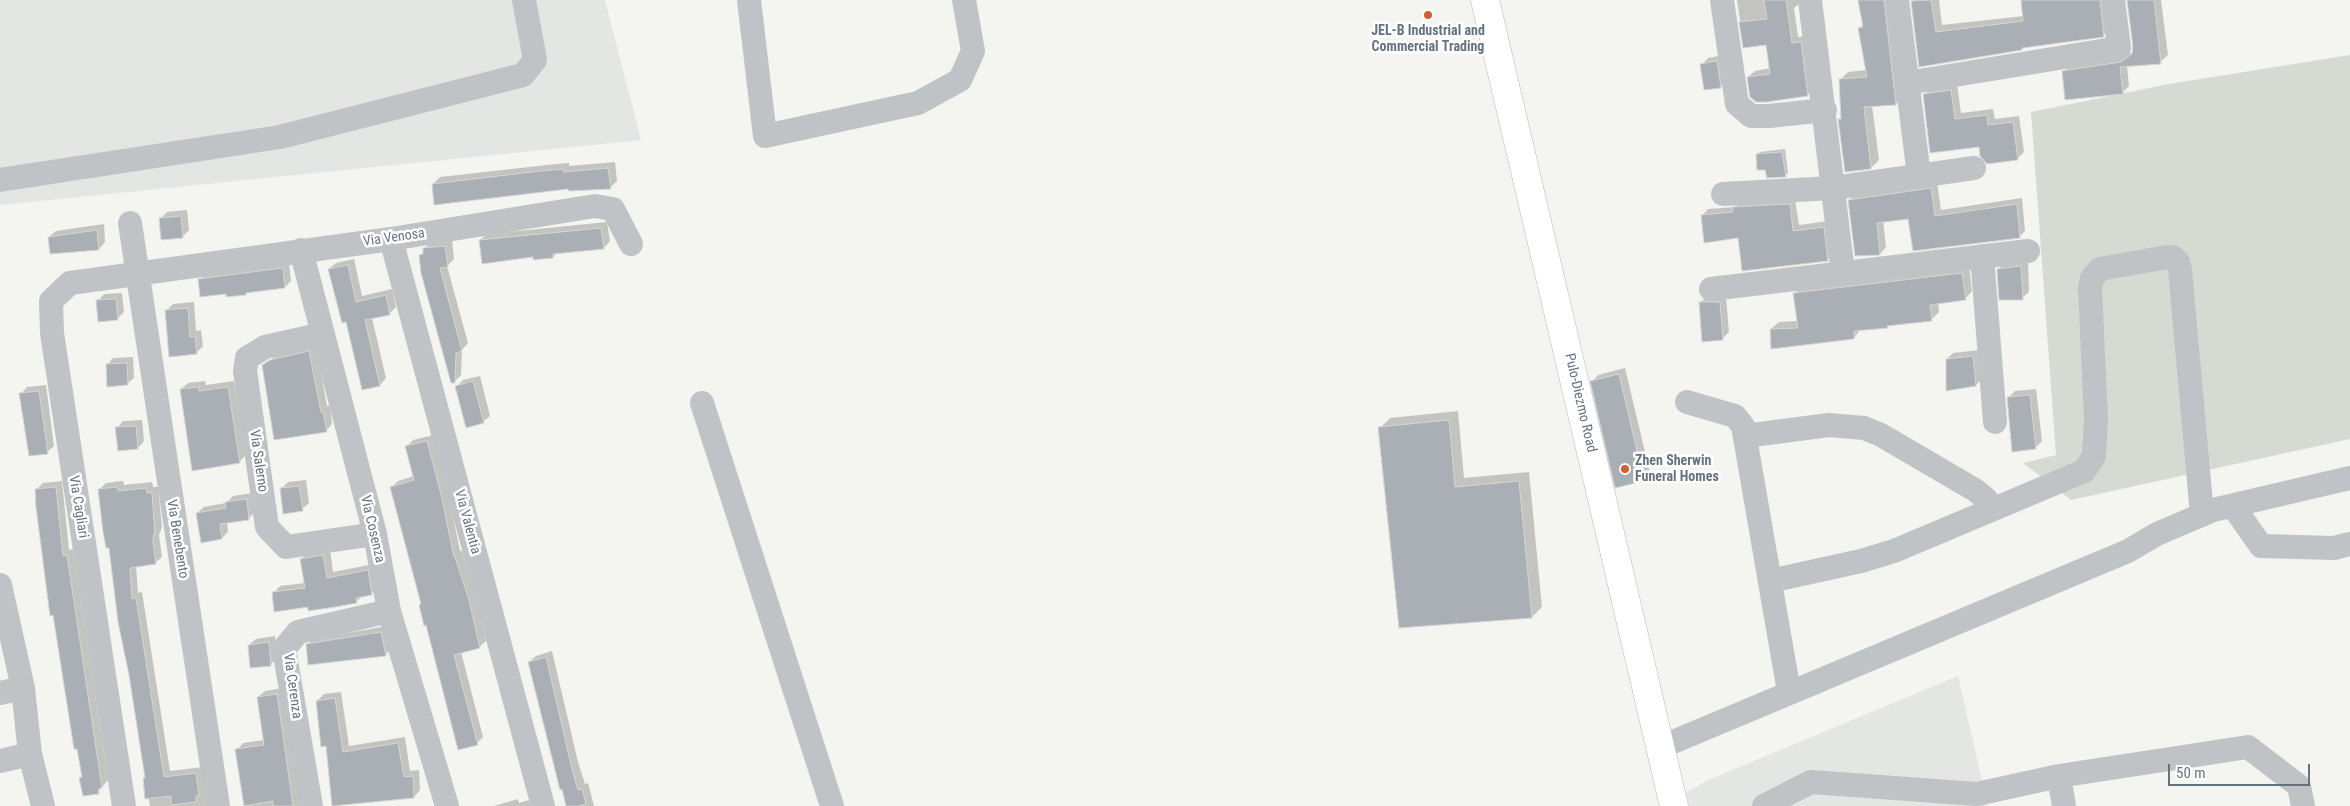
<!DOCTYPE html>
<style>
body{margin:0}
#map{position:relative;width:2350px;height:806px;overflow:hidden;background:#f4f4f1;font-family:"Roboto Condensed",sans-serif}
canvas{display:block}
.scale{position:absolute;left:2168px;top:764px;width:142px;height:22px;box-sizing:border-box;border:2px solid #66737f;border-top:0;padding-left:6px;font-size:15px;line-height:18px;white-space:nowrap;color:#66737f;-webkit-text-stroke:4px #fff;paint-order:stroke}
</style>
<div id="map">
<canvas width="2350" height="806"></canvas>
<div class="scale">50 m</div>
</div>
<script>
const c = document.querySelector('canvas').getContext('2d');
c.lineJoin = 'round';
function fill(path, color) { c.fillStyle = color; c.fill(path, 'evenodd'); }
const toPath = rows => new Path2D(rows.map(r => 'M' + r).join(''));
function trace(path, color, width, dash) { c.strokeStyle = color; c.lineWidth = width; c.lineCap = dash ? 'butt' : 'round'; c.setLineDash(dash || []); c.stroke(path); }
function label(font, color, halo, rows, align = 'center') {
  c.font = font + ' "Roboto Condensed",sans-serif'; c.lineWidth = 5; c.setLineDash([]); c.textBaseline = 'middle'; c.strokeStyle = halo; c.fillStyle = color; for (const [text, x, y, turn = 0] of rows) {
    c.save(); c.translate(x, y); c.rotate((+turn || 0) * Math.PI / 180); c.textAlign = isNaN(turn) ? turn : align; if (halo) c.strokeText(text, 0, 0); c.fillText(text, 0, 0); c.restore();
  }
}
const built = toPath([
 [0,0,605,0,641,140,0,205],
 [1958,676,1988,806,1689,806,1686,793,1706,781]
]);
const green = toPath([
 [2350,55,2350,439,2071,500,2023,463,2056,455,2031,112,2169,84]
]);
const shadow = toPath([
 [1737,0,1798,0,1799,4,1794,8,1798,37,1807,36,1814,88,1807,95,1748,77,1755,71,1771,68,1767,44,1744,47],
 [1861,0,1893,0,1904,96,1896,104,1872,105,1879,160,1871,168,1840,120,1843,117,1840,80,1848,72,1867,70,1859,29,1863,24],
 [1913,0,1939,0,1942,25,2024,16,2022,0,2108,0,2110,28,2103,35,2024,46,2022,49,1920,66],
 [2128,0,2161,0,2168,55,2160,62,2127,65,2129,86,2122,93,2063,72,2071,65,2133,53],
 [1723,55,1727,80,1720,87,1702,65,1708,58],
 [1957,84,1961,113,1993,109,1995,119,2019,116,2024,152,2017,159,1980,146,1924,95,1931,88],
 [1785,149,1788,173,1785,176,1766,168,1757,155,1760,152],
 [615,162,617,181,610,188,433,184,440,177,547,165,569,163,569,166],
 [1937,182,1941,210,2022,198,2025,231,2019,237,1909,218,1883,221,1886,247,1880,254,1856,255,1849,200,1856,194],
 [1795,199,1799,225,1829,221,1833,254,1827,260,1739,237,1702,216,1708,209,1735,207,1740,202],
 [187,210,189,230,182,237,160,219,167,212],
 [607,222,610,241,604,248,557,253,553,257,534,256,480,240,487,234],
 [104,224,105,242,99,249,49,237,56,231],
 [452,240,454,259,447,266,468,343,462,350,461,375,454,382,421,255,430,242],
 [354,259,362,296,392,289,396,307,389,314,372,318,386,378,380,385,363,388,347,321,329,269,336,263],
 [2028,260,2029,292,2022,298,1998,269,2005,262],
 [289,262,291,281,285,287,248,291,245,294,227,293,200,280,206,273],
 [1969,266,1972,291,1965,299,1938,302,1939,312,1931,320,1861,329,1854,338,1771,329,1779,322,1798,321,1795,293,1802,286],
 [122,293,124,312,117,319,98,301,104,294],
 [1707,296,1726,296,1729,332,1723,338,1700,303],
 [194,302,196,331,201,330,203,346,196,353,166,311,173,304],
 [316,345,327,406,330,406,332,424,326,431,263,366,278,354],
 [1979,350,1982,379,1976,385,1947,359,1953,353],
 [133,357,134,378,127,384,107,365,113,358],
 [1625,368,1650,473,1643,480,1592,382,1598,375],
 [480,376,490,416,483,422,457,386,463,380],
 [205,381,206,385,234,381,246,455,239,462,181,389,188,383],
 [46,385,54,446,47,452,21,394,27,387],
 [2036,389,2042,441,2036,447,2013,450,2008,398,2015,391],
 [1458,411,1464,478,1529,472,1542,607,1532,617,1380,428,1390,418],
 [142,420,144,441,138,448,117,428,123,421],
 [434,435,447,487,460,551,462,551,475,593,486,641,479,647,461,652,483,737,477,743,422,603,392,487,398,481,414,476,406,447,413,440],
 [306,480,309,503,302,509,281,489,288,482],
 [62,481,69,550,73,549,108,780,98,792,81,778,83,776,36,490,43,483],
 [123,481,124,485,152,482,153,487,158,487,162,527,159,535,162,557,155,563,136,566,138,593,142,592,170,771,203,767,207,806,150,806,144,778,146,777,100,489,106,483],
 [253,493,255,512,249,518,227,522,228,532,222,538,197,513,204,507,226,503,233,496],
 [330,550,333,572,374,564,378,587,371,594,363,595,356,602,309,606,274,593,280,586,305,583,301,559,308,553],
 [387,626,392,648,386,654,307,645,313,639],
 [275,636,277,658,271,664,249,645,256,639],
 [552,651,578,762,585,784,588,783,594,806,568,806,529,662,536,656],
 [283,688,300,806,246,806,237,750,243,743,264,740,258,697,265,691],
 [341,692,349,746,405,737,410,771,419,770,420,790,414,797,334,806,327,745,317,701,324,694],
 [518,799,519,803,529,800,531,806,494,806]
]);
const building = toPath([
 [1764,0,1786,0,1792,43,1801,42,1808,96,1766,102,1756,102,1750,97,1747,77,1770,74,1766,45,1743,48,1739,22,1767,19,1764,0],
 [1858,0,1884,0,1896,105,1864,107,1871,169,1845,172,1838,119,1841,119,1839,79,1867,77,1858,28,1863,27,1858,0],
 [1931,0,1936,32,2023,21,2021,0,2100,0,2104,37,2022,48,2022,50,1919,67,1911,1,1931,0],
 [2127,0,2154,0,2161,64,2120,67,2123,94,2065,100,2062,71,2121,62,2132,54,2133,46,2127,0],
 [1717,61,1721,88,1704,90,1700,64,1717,61],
 [1951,90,1955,119,1987,115,1988,125,2013,122,2018,160,1987,164,1980,156,1979,147,1930,153,1923,94,1951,90],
 [1782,152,1786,177,1767,178,1765,170,1757,170,1756,154,1782,152],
 [608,168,611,189,569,191,568,189,434,205,432,184,540,171,563,169,563,172,608,168],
 [1931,188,1935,216,2017,204,2020,238,1913,251,1908,219,1877,223,1880,255,1855,256,1848,200,1931,188],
 [1790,204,1793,231,1824,227,1828,261,1742,271,1738,238,1704,243,1701,215,1733,212,1733,207,1790,204],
 [181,216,183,238,161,240,159,218,181,216],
 [601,228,604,249,553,254,553,258,533,260,533,257,482,264,479,240,601,228],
 [97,230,99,250,50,254,48,237,97,230],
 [445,246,448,267,440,268,462,351,456,353,455,383,451,383,421,273,419,255,423,254,423,248,445,246],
 [348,265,356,302,386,295,390,315,365,320,380,386,362,390,346,322,342,323,328,269,348,265],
 [2021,266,2023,300,1999,300,1997,269,2021,266],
 [283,268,285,288,246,293,246,295,226,297,226,294,200,297,198,279,283,268],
 [1962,273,1966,300,1930,305,1932,321,1887,326,1888,328,1854,331,1854,339,1771,349,1770,329,1798,328,1793,293,1962,273],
 [116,299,118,320,98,322,96,300,116,299],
 [1699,302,1720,302,1723,340,1702,342,1699,302],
 [188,308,190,337,195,336,197,354,169,357,165,310,188,308],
 [309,351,321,412,323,412,327,432,274,440,262,365,270,360,309,351],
 [1973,356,1976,386,1946,391,1946,359,1973,356],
 [127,363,128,385,107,387,106,364,127,363],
 [1619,374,1644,481,1615,488,1590,381,1619,374],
 [473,381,484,423,466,428,455,386,473,381],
 [199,387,199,391,228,387,240,463,192,471,180,389,199,387],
 [39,391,48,454,29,456,19,393,39,391],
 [2030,395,2036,449,2012,452,2007,397,2030,395],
 [1449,420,1455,487,1519,481,1532,618,1399,628,1378,427,1449,420],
 [136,426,138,449,118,451,115,427,136,426],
 [427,441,441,494,454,557,455,557,469,600,480,648,454,655,478,745,458,750,426,625,424,626,419,605,421,604,390,487,414,480,405,446,427,441],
 [299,486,303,511,283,514,280,488,299,486],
 [56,487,63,556,67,555,102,788,98,789,99,794,83,796,79,778,82,777,77,749,74,749,53,615,50,616,36,507,35,489,56,487],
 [117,487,118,491,146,488,147,493,152,493,155,535,153,535,153,542,156,564,130,568,132,599,136,598,164,777,196,773,199,796,196,796,196,802,171,805,171,796,145,799,143,778,145,778,129,675,118,622,109,548,106,548,103,532,98,489,117,487],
 [247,499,249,520,220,524,222,539,201,543,196,513,226,508,225,502,247,499],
 [323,555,327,578,368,570,372,595,356,598,357,603,335,607,308,611,308,607,274,612,272,592,305,588,300,559,323,555],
 [381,632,386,656,308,665,306,644,381,632],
 [269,642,271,666,250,668,248,645,269,642],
 [546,657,572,769,578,790,582,789,586,804,578,806,566,806,562,789,560,790,528,662,546,657],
 [277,694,293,806,273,806,273,801,244,806,235,749,264,745,257,697,277,694],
 [335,698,343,752,398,743,404,777,413,776,414,798,332,806,326,746,321,747,316,701,335,698]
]);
const minor = toPath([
 [749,0,765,136,918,103,960,80,973,51,964,0],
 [1722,0,1737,104,1751,116,1769,116,1825,110],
 [1810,0,1843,273],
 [1897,0,1919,176],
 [1907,83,2119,48,2113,0],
 [0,180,280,137,523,75,535,60,524,0],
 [1723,194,1833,188,1974,168],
 [130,223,218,806],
 [391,239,543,806],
 [301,250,375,534,389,611,447,806],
 [1982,256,1995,422],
 [1711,289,2028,251],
 [323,334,265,347,247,358,245,371,267,527,286,547,375,534],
 [1687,402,1735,416,1743,426,1789,692],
 [702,403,832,806],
 [1745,436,1829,425,1864,428,1881,435,1975,490,1985,498,1992,508],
 [2233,506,2261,546,2334,548,2350,544],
 [1770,581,1861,561,1894,551,2084,471,2094,456,2096,418,2090,289,2092,278,2100,269,2167,257,2173,257,2178,262,2180,270,2202,515],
 [0,585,23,688,30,754,43,806],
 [0,693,23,688],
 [1661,747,2128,551,2157,534,2213,510,2350,478],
 [0,761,30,754],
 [2059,776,2064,806],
 [124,806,52,333,51,301,70,283,391,239,595,206,613,209,631,244],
 [311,806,284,649,298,632,389,611],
 [1764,806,1811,782,1977,794,2059,776,2248,747,2299,786,2303,806]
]);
const major = toPath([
 [1485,0,1674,806]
]);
const markers = [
 [1428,15,5,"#d25e33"],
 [1625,469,5,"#d25e33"]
];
const poiNames = [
 ["JEL-B Industrial and",1428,31],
 ["Commercial Trading",1428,47],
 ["Zhen Sherwin",1635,461,"left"],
 ["Funeral Homes",1635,477,"left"]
];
const streetNames = [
 ["Via Venosa",394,238,-8],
 ["Pulo-Diezmo Road",1580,403,77],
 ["Via Salerno",258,461,82],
 ["Via Cagliari",78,507,81],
 ["Via Valentia",467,522,75],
 ["Via Cosenza",372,529,77],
 ["Via Benebento",177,539,81],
 ["Via Cerenza",292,686,82]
];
fill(built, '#e4e6e4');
fill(green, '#d5dbd2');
fill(shadow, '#0003');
fill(building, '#a9afb4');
trace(building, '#d5d5d3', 1);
trace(major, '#b3b6b9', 29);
trace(minor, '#c0c3c6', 24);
trace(major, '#fff', 28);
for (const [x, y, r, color] of markers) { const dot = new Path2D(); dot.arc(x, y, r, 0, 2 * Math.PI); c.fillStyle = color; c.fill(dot); trace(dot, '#fff', 2); }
label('bold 14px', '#66737f', '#fff', poiNames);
label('14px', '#66737f', '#fff', streetNames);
</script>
